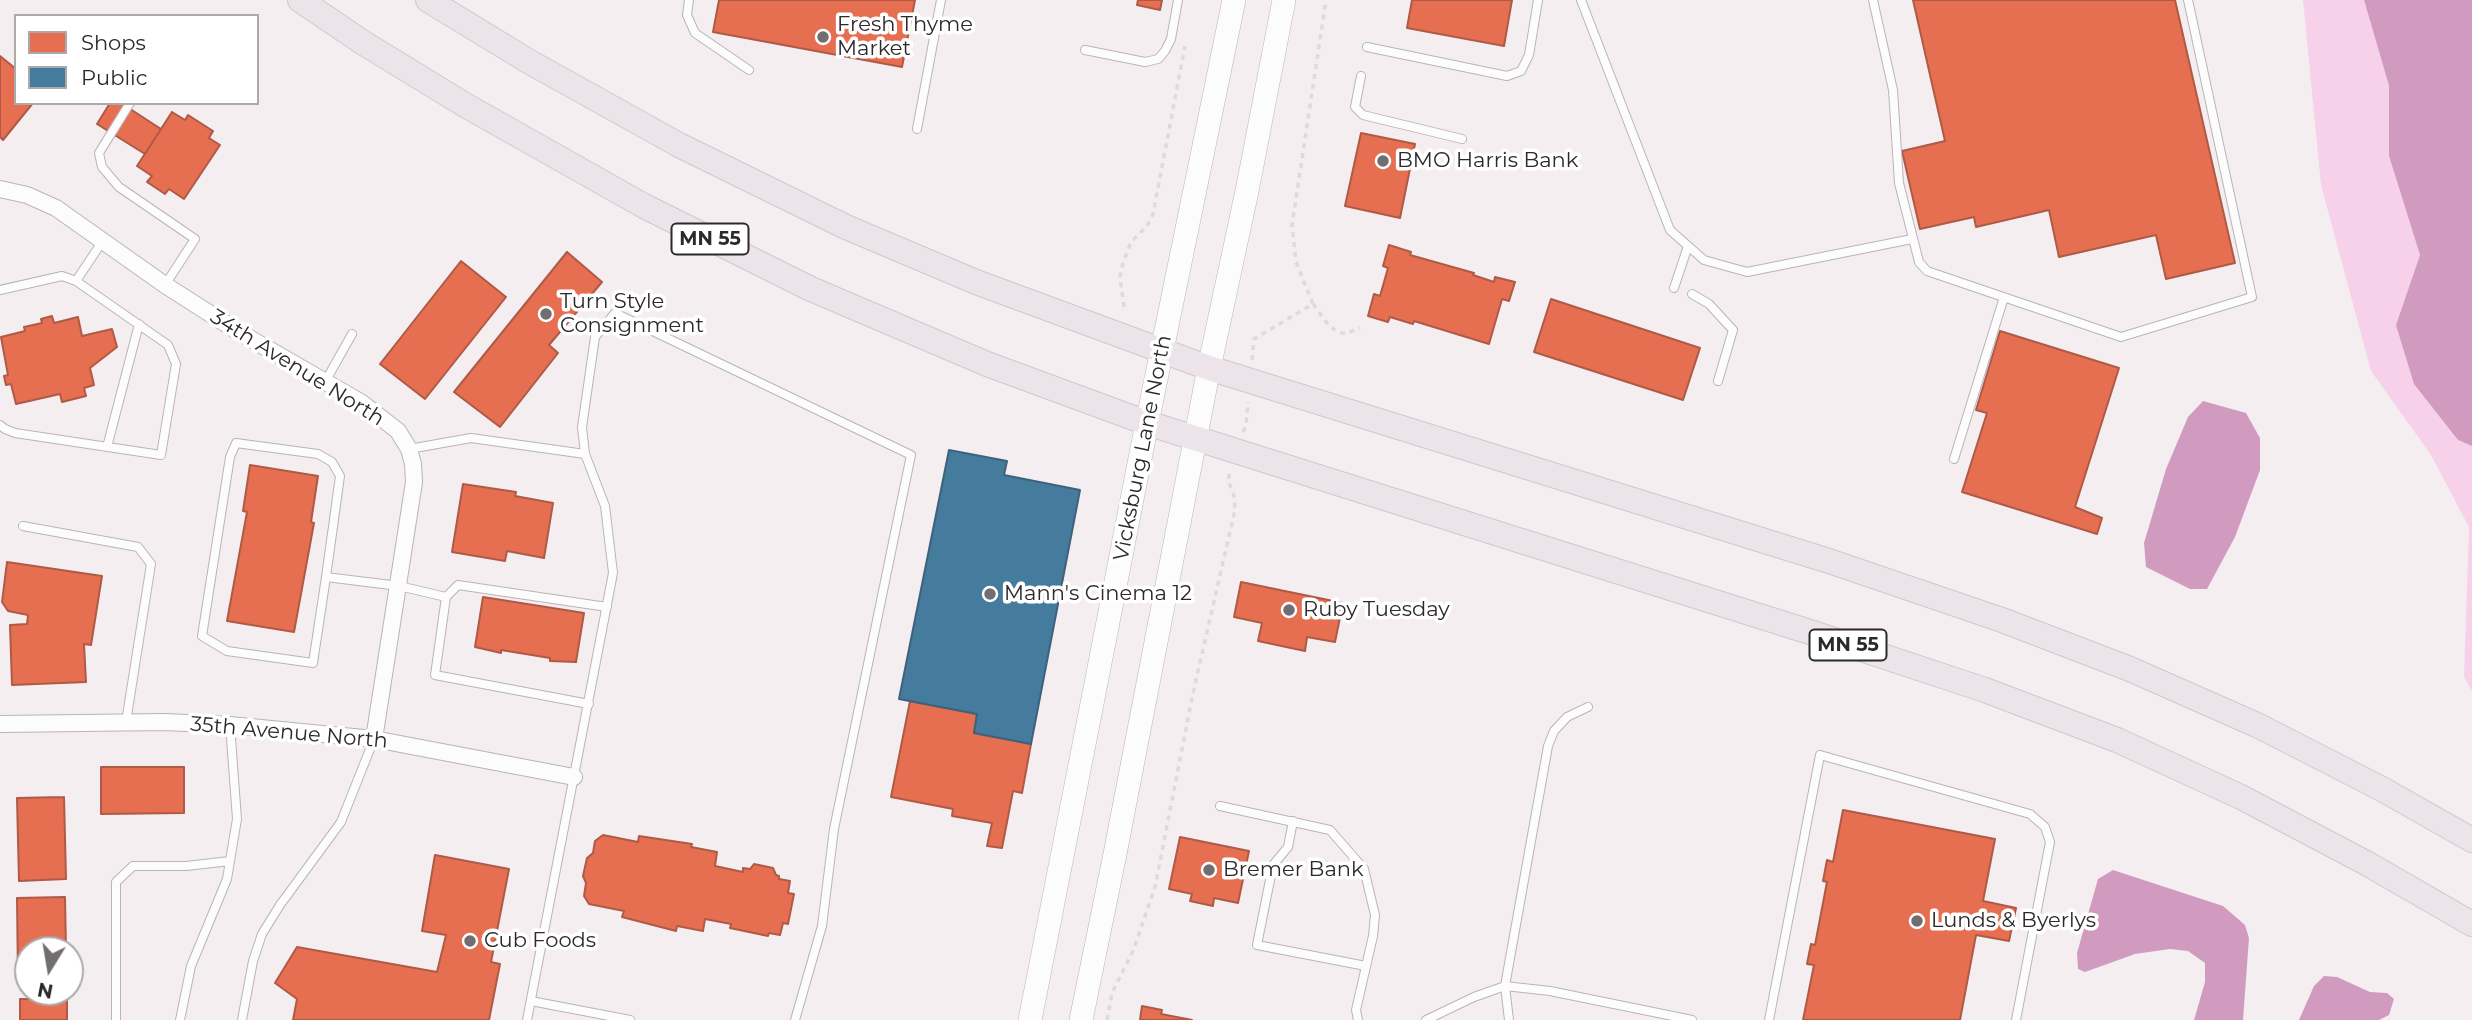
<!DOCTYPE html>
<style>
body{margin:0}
#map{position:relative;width:2472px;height:1020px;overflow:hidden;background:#f4eef1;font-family:Montserrat,sans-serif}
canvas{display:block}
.legend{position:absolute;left:14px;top:14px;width:245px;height:91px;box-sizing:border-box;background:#fff;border:2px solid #aba9aa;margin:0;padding:9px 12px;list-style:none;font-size:21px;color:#2c282b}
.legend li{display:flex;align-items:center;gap:14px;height:35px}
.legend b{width:35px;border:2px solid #aba9aa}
.north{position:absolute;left:14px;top:936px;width:70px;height:70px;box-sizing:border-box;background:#fff;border:2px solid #aba9aa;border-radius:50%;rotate:191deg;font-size:19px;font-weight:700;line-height:28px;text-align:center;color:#2c282b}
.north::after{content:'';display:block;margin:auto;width:24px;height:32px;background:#726d70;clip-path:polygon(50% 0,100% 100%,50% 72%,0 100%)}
</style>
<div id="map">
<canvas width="2472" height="1020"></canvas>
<ul class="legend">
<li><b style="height:19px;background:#e76f51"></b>Shops</li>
<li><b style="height:19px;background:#457b9d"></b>Public</li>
</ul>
<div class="north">N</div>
</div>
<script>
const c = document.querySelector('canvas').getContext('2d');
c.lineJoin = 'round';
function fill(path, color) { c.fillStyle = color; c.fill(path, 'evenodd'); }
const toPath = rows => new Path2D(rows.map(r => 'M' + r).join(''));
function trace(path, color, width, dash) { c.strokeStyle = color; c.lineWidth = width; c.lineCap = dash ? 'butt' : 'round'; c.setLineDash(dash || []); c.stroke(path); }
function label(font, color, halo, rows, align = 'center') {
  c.font = font + ' Montserrat,sans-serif'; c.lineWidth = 7; c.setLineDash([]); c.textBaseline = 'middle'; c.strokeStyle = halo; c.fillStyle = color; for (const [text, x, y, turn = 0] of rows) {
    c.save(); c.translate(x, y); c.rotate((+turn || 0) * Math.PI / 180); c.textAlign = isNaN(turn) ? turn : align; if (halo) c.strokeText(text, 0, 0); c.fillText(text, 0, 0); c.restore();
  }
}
const green = toPath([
 [2303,0,2364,0,2389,86,2389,156,2420,255,2396,325,2458,440,2472,446,2472,691,2464,677,2469,527,2431,455,2371,371,2321,185]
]);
const water = toPath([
 [2364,0,2472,0,2472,446,2458,440,2414,384,2396,325,2420,255,2389,156,2389,86],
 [2203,401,2246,413,2260,438,2260,470,2235,537,2207,589,2190,589,2146,567,2144,543,2166,469,2188,417],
 [2113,870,2223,906,2245,925,2249,938,2243,1020,2194,1020,2205,982,2205,963,2188,951,2170,949,2135,954,2085,972,2078,969,2077,953,2098,879],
 [2324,976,2337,977,2370,992,2387,993,2394,999,2389,1015,2379,1020,2299,1020,2314,986]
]);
const shops = toPath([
 [719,0,915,0,902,67,713,32,719,0],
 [1138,0,1162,0,1160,10,1137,5,1138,0],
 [1412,0,1512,0,1504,46,1407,28,1412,0],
 [1913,0,2175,0,2235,263,2166,279,2156,235,2059,257,2049,210,1976,227,1974,217,1920,229,1902,151,1945,141,1913,0],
 [0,56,16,69,16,103,33,103,3,140,0,137,0,56],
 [110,103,121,103,161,129,145,154,97,124,110,103],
 [172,112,185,120,188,115,213,131,209,138,220,145,184,199,169,189,165,194,147,182,152,176,137,166,172,112],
 [1361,133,1415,144,1400,218,1345,206,1361,133],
 [1389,245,1411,252,1410,255,1474,273,1473,275,1494,282,1495,277,1515,282,1509,301,1502,299,1489,344,1414,321,1413,324,1390,317,1388,322,1368,316,1374,294,1380,296,1388,268,1383,266,1389,245],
 [567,252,602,282,549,345,558,353,500,427,454,392,567,252],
 [461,261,506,297,425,399,380,364,461,261],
 [1551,299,1700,348,1683,400,1534,352,1551,299],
 [52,316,54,323,78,317,82,336,112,329,117,347,90,368,94,385,84,388,86,396,62,402,60,394,16,404,11,384,6,385,4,376,8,375,1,337,25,331,24,327,42,323,41,319,52,316],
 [2000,331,2119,368,2075,507,2102,518,2097,534,1962,492,1987,413,1976,410,2000,331],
 [250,465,318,476,311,522,314,523,294,632,227,621,247,512,243,511,250,465],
 [463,484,516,492,515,496,553,503,544,558,507,551,505,561,452,552,463,484],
 [7,562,102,576,91,645,84,644,86,682,12,685,10,625,27,624,28,615,8,611,2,602,7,562],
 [1241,582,1343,603,1335,642,1307,637,1305,651,1258,641,1262,623,1234,617,1241,582],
 [483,597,584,613,576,662,550,661,550,658,501,650,501,653,475,647,483,597],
 [910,701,977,714,974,733,1031,744,1022,793,1013,791,1002,848,987,846,992,823,952,816,953,809,891,797,910,701],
 [101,767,184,767,184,813,101,814,101,767],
 [64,797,66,879,19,881,17,798,64,797],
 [1843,810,1995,839,1983,901,2016,908,2009,941,1976,935,1960,1020,1803,1020,1814,965,1807,964,1811,944,1815,945,1827,882,1823,881,1827,860,1833,862,1843,810],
 [603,835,638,842,639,836,692,844,691,847,717,852,715,866,743,872,743,868,750,869,754,864,773,868,776,875,779,876,779,879,790,881,788,893,794,894,788,924,783,923,780,935,769,933,768,936,730,928,731,924,705,919,703,931,677,926,676,931,622,917,624,911,589,904,584,896,586,883,583,876,587,858,593,853,595,841,603,835],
 [1180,837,1249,851,1238,903,1214,898,1213,906,1190,901,1192,894,1169,889,1180,837],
 [435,855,509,869,491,962,500,964,489,1020,293,1020,297,999,275,983,297,947,437,972,446,935,422,931,435,855],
 [65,897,66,950,28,950,28,981,18,981,17,898,65,897],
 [20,999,67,999,67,1020,20,1020,20,999],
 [1142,1006,1162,1010,1161,1014,1192,1020,1140,1020,1142,1006]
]);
const public = toPath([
 [949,450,1007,461,1004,475,1080,490,1031,744,974,733,977,714,899,699,949,450]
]);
const path = toPath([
 [1313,304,1326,322,1336,331,1345,334,1360,328],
 [1124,307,1120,277,1123,263,1131,242,1147,226,1153,214,1185,46],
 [1252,360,1254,339,1313,304,1296,262,1292,225,1326,0],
 [1243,432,1246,426,1248,402],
 [1107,1020,1112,993,1133,951,1155,887,1193,693,1235,510,1234,496,1228,480,1230,472]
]);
const service = toPath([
 [689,0,687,15,695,33,749,70],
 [1581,0,1670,230,1704,260,1747,272,1912,239],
 [1873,0,1893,90,1899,183,1919,262,1927,271,2121,337,2252,297,2188,0],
 [1367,47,1507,76,1521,71,1529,55,1538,0],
 [1085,50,1145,62,1158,59,1165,51,1171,39,1178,0],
 [1361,76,1355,107,1363,115,1462,139],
 [130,103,99,153,102,167,119,187,195,239,165,285],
 [917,129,941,0],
 [1674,288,1688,246],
 [0,290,62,276,76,281],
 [1692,294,1709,304,1733,330,1718,381],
 [325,382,352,334],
 [0,425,5,429,15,433,161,455,176,364,168,345,76,281,102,242],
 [107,447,139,324],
 [409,449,471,438,585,454,582,427,595,337,615,313,911,455,834,829,822,926,795,1020],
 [1954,459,2004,297],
 [23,526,138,547,151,564,126,722],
 [326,577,313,663,227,651,202,636,230,457,236,443,318,454,332,462,340,476,326,577,399,586,446,597,458,585,607,607],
 [446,597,435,675,589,704],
 [1220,806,1330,830,1364,869,1375,915,1373,936,1356,1010,1358,1020],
 [1293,821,1288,847,1273,865,1257,945,1366,966],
 [531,1001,630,1020],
 [116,1020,116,882,133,866,186,866,230,861],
 [180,1020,191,966,227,879,237,819,230,725],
 [242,1020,253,961,262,934,280,905,341,822,374,739],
 [527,1020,613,573,605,506,585,454],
 [1426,1020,1474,997,1505,986,1550,991,1692,1020],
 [1509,1020,1505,986,1548,746,1554,731,1567,717,1588,707],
 [1769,1020,1820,755,2030,814,2045,827,2050,842,2016,1020]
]);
const minor = toPath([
 [0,189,27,195,56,208,165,285,237,331,362,403,398,431,409,449,413,464,414,482,374,739],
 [0,724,165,722,230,725,374,739,574,777]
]);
const secondary = toPath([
 [1030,1020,1147,423,1234,0],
 [1081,1020,1115,854,1209,368,1247,191,1284,0]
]);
const primary = toPath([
 [300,0,362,42,465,105,644,206,811,289,987,364,1147,423,1810,632,1985,690,2117,740,2241,797,2368,864,2472,924],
 [428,0,528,61,679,145,846,227,976,282,1209,368,1829,561,2002,620,2130,669,2259,726,2382,789,2472,840]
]);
const markers = [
 [823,37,7,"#726d70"],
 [1383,161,7,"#726d70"],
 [546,314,7,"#726d70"],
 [990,594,7,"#726d70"],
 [1289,610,7,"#726d70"],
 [1209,870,7,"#726d70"],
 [1917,921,7,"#726d70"],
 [470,941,7,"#726d70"]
];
const shields = [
 [710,239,77],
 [1848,645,77]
];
const shieldNames = [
 ["MN 55",710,239],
 ["MN 55",1848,645]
];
const poiNames = [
 ["Fresh Thyme",837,25],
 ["Market",837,49],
 ["BMO Harris Bank",1397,161],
 ["Turn Style",560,302],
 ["Consignment",560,326],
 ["Mann's Cinema 12",1004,594],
 ["Ruby Tuesday",1303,610],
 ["Bremer Bank",1223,870],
 ["Lunds & Byerlys",1931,921],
 ["Cub Foods",484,941]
];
const streetNames = [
 ["34th Avenue North",297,368,32],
 ["Vicksburg Lane North",1143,448,-79],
 ["35th Avenue North",289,733,5]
];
fill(green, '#f6d1e9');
fill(water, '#d19bc0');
fill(shops, '#e76f51');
trace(shops, '#af5a46', 2);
fill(public, '#457b9d');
trace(public, '#3e627b', 2);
trace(service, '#b9b4b7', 10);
trace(minor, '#b9b4b7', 18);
trace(secondary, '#b9b4b7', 24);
trace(primary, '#cdc9cc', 26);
trace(path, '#dcdbdc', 3.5, [5, 5]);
trace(service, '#fdfcfd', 8);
trace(minor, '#fdfcfd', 16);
trace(secondary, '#fdfcfd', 23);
trace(primary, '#ece4e9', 24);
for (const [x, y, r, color] of markers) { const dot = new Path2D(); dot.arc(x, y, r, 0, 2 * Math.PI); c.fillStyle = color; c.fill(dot); trace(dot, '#fff', 2.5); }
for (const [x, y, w] of shields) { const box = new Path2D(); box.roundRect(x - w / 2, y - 15.5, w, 31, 5); c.fillStyle = '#fff'; c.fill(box); trace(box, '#2c282b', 2); }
label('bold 19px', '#2c282b', null, shieldNames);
label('21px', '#2c282b', '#fff', poiNames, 'left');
label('21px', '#2c282b', '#fff', streetNames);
</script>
